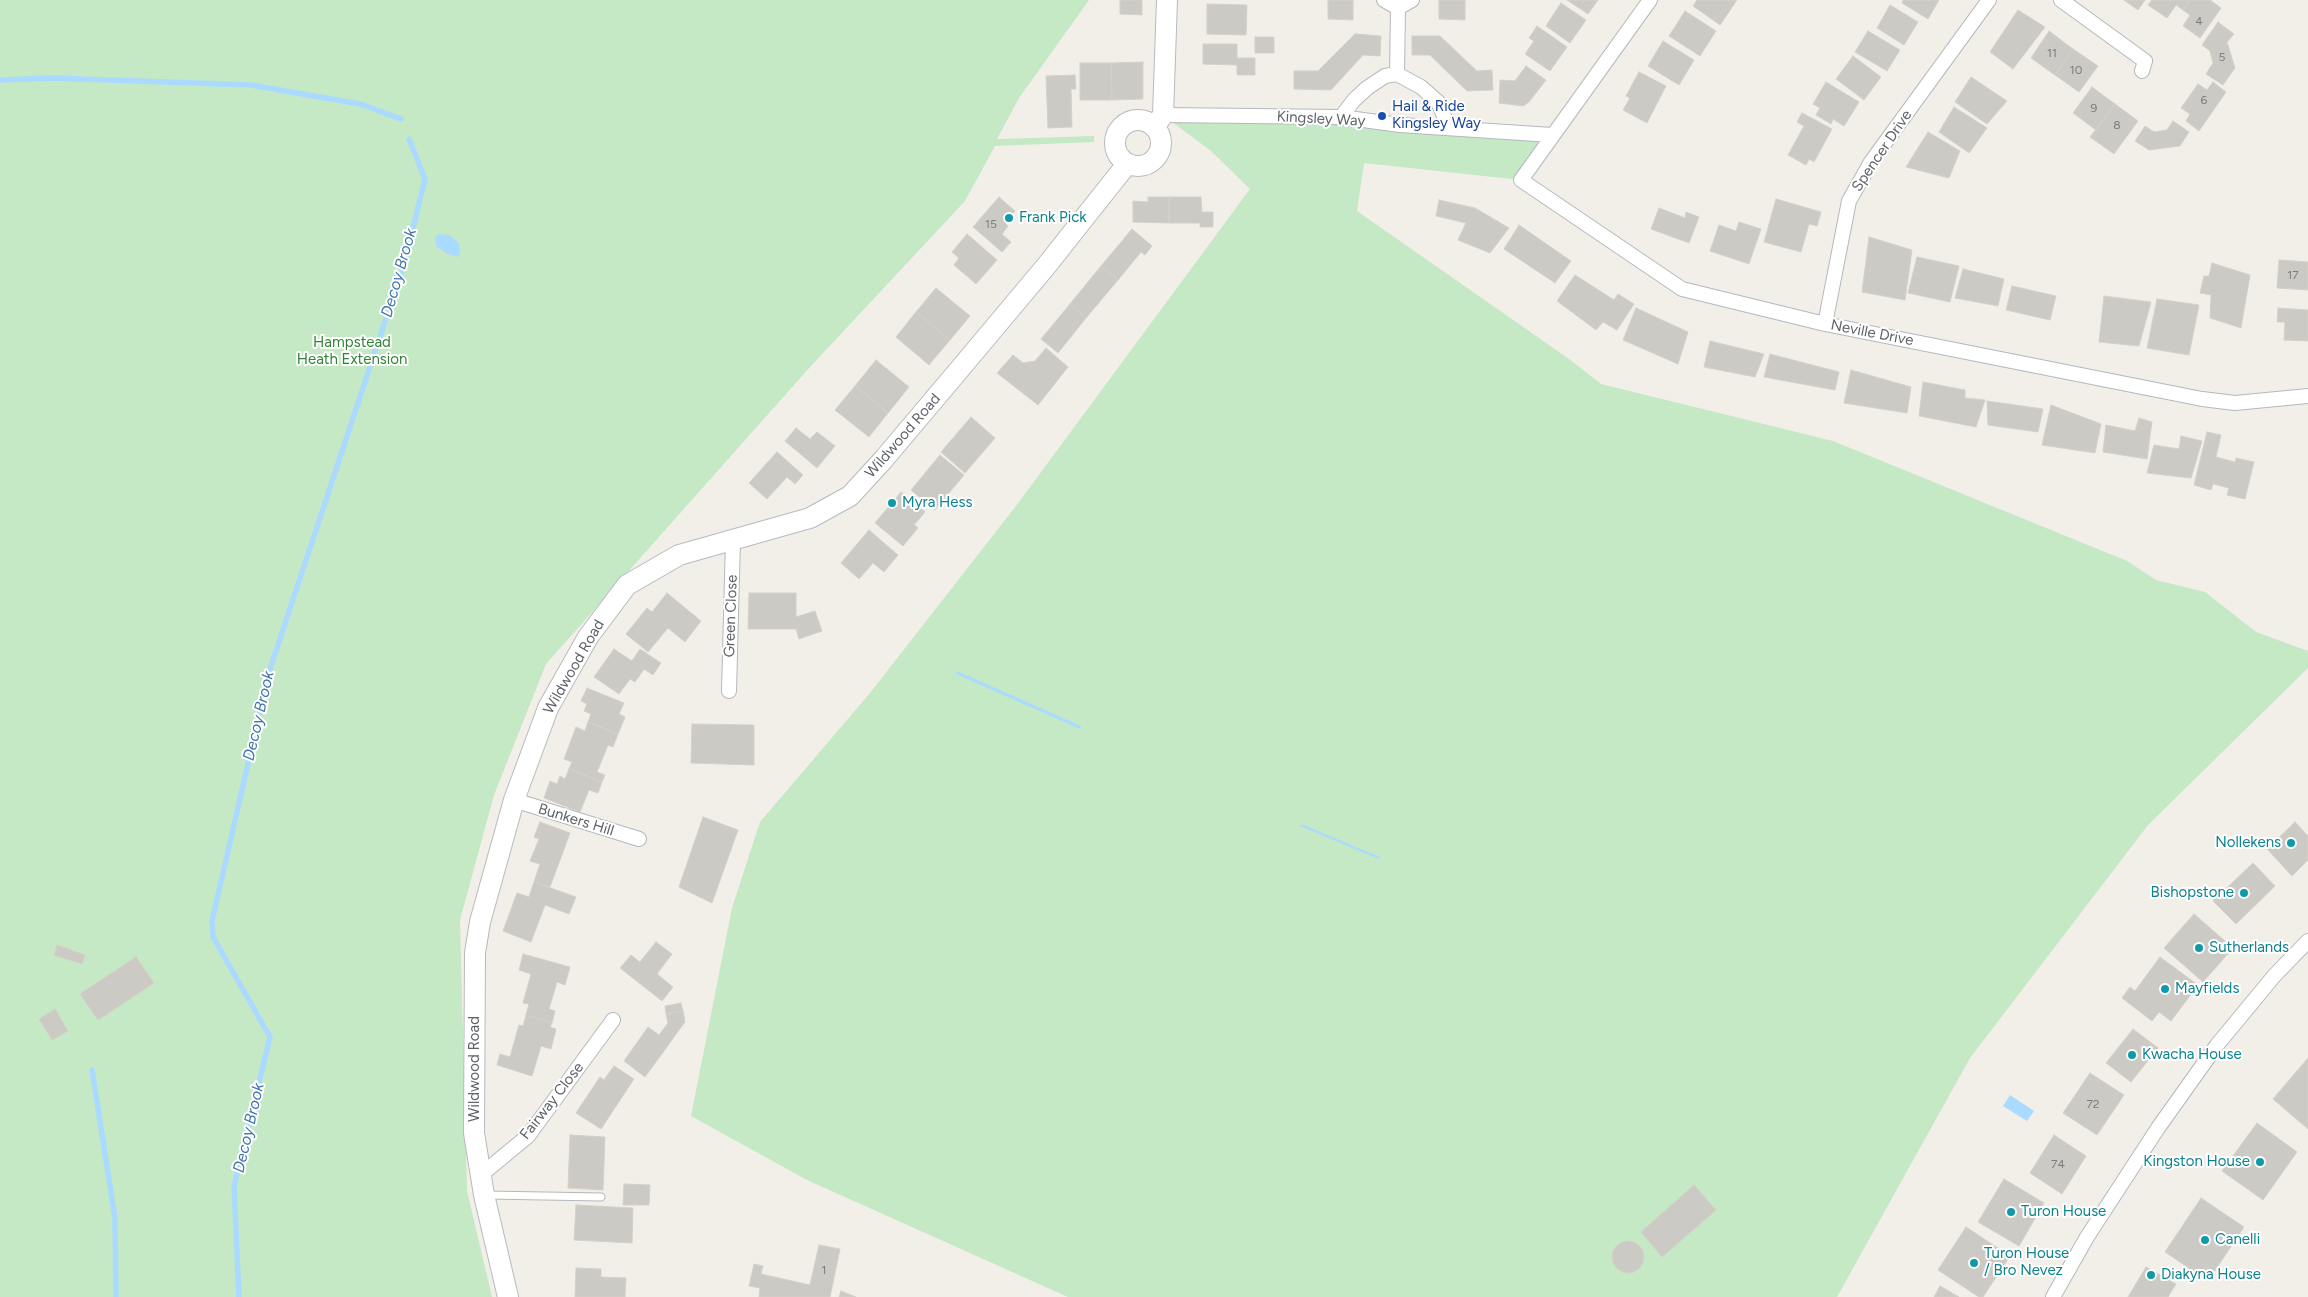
<!DOCTYPE html>
<style>
body{margin:0}
canvas{display:block;background:#f1efe8}
</style>
<canvas width="2308" height="1297"></canvas>
<script>
const c = document.querySelector('canvas').getContext('2d');
c.lineJoin = 'round';
function fill(path, color) { c.fillStyle = color; c.fill(path, 'evenodd'); }
const toPath = rows => new Path2D(rows.map(r => 'M' + r).join(''));
function trace(path, color, width, dash) { c.strokeStyle = color; c.lineWidth = width; c.lineCap = dash ? 'butt' : 'round'; c.setLineDash(dash || []); c.stroke(path); }
function label(font, color, halo, rows, align = 'center') {
  c.font = font + ' Figtree,sans-serif'; c.lineWidth = 4; c.setLineDash([]); c.textBaseline = 'middle'; c.strokeStyle = halo; c.fillStyle = color; for (const [text, x, y, turn = 0] of rows) {
    c.save(); c.translate(x, y); c.rotate((+turn || 0) * Math.PI / 180); c.textAlign = isNaN(turn) ? turn : align; if (halo) c.strokeText(text, 0, 0); c.fillText(text, 0, 0); c.restore();
  }
}
const green = toPath([
 [0,0,1089,0,1019,98,997,139,1094,136,1094,142,995,146,965,201,810,367,546,664,494,795,460,920,467,1191,492,1297,0,1297],
 [1163,115,1341,117,1552,135,1521,180,1364,163,1357,211,1569,359,1601,384,1833,441,2127,561,2156,580,2205,592,2256,632,2308,651,2308,668,2148,825,1970,1058,1837,1297,1068,1297,807,1180,691,1116,732,908,760,822,870,693,1016,506,1250,189,1211,151]
]);
const water = toPath([
 [440,234,449,235,459,244,460,252,458,257,448,254,436,246,435,237],
 [957,671,1081,726,1080,729,956,674],
 [1301,824,1380,857,1379,859,1300,826],
 [2010,1095,2034,1111,2027,1121,2003,1106]
]);
const stream = toPath([
 [0,80,52,78,251,85,360,104,401,119],
 [92,1070,115,1218,116,1297],
 [239,1297,234,1186,270,1037,213,937,212,921,269,672,404,264,425,179,409,139]
]);
const building = toPath([
 [1120,0,1142,0,1142,15,1120,14,1120,0],
 [1328,0,1353,0,1353,20,1328,19,1328,0],
 [1439,0,1465,0,1465,20,1439,19,1439,0],
 [1567,0,1598,0,1588,14,1567,0],
 [1697,0,1737,0,1720,25,1693,6,1697,0],
 [1903,0,1939,0,1928,19,1902,3,1903,0],
 [2124,0,2145,0,2138,10,2124,0],
 [2152,0,2190,0,2183,10,2176,5,2167,18,2148,5,2152,0],
 [2190,0,2210,0,2221,8,2200,38,2183,26,2190,15,2183,10,2190,0],
 [1561,3,1586,20,1570,43,1546,26,1561,3],
 [1207,4,1247,5,1246,35,1207,34,1207,4],
 [1890,5,1918,22,1904,45,1877,28,1890,5],
 [2018,10,2045,27,2013,69,1990,52,2018,10],
 [1685,11,1716,31,1700,56,1669,36,1685,11],
 [2218,22,2234,34,2227,42,2235,68,2223,85,2206,74,2213,63,2210,51,2202,45,2218,22],
 [1537,26,1567,47,1550,71,1525,54,1534,41,1529,38,1537,26],
 [1868,31,1900,50,1887,71,1855,52,1868,31],
 [2049,31,2073,49,2055,75,2031,58,2049,31],
 [1355,34,1381,36,1380,56,1363,55,1331,90,1294,89,1294,71,1318,71,1355,34],
 [1412,36,1440,36,1477,71,1492,70,1493,90,1467,91,1430,55,1412,55,1412,36],
 [1255,37,1274,37,1274,53,1255,53,1255,37],
 [1663,41,1694,60,1679,85,1648,66,1663,41],
 [1203,44,1237,44,1237,58,1255,58,1255,75,1237,75,1237,65,1203,64,1203,44],
 [2073,49,2098,66,2079,92,2055,75,2073,49],
 [1853,56,1881,77,1864,100,1836,79,1853,56],
 [1143,62,1143,99,1112,100,1111,63,1143,62],
 [1080,63,1111,63,1112,100,1080,100,1080,63],
 [1526,66,1546,80,1529,102,1523,106,1499,103,1500,80,1515,81,1526,66],
 [1639,72,1666,86,1647,123,1623,110,1630,98,1626,96,1639,72],
 [1075,75,1076,89,1071,89,1072,127,1048,128,1046,76,1075,75],
 [1971,77,2007,101,1987,124,1955,102,1971,77],
 [1826,82,1859,102,1844,126,1833,119,1831,124,1816,115,1820,108,1813,104,1826,82],
 [2213,82,2226,92,2199,131,2186,121,2190,114,2181,108,2198,84,2207,90,2213,82],
 [2092,87,2115,104,2096,130,2073,113,2092,87],
 [2115,104,2138,121,2114,154,2090,137,2115,104],
 [1954,107,1987,128,1969,153,1939,132,1954,107],
 [1802,113,1832,129,1814,162,1809,159,1806,165,1788,155,1804,126,1797,122,1802,113],
 [2173,121,2189,132,2180,146,2149,150,2135,141,2145,126,2154,132,2167,130,2173,121],
 [1928,132,1960,151,1949,178,1906,167,1928,132],
 [999,197,1015,211,1005,223,1008,226,1002,234,1011,242,1002,252,973,227,999,197],
 [1148,197,1169,197,1169,223,1133,222,1133,201,1148,202,1148,197],
 [1169,197,1201,197,1202,212,1213,212,1213,227,1200,227,1200,223,1169,223,1169,197],
 [1776,199,1821,212,1817,226,1809,224,1801,252,1764,242,1776,199],
 [1439,200,1475,208,1509,228,1490,253,1458,240,1466,223,1436,216,1439,200],
 [1659,208,1685,218,1686,212,1699,217,1689,243,1651,229,1659,208],
 [1739,222,1761,229,1749,264,1710,251,1719,225,1736,231,1739,222],
 [1519,225,1571,261,1555,283,1504,249,1519,225],
 [1132,229,1152,246,1145,255,1141,252,1118,280,1101,266,1132,229],
 [967,234,997,260,976,284,954,265,959,258,952,252,967,234],
 [1869,237,1912,250,1905,300,1862,292,1869,237],
 [1917,257,1959,266,1950,302,1908,293,1917,257],
 [2279,260,2308,262,2308,290,2277,288,2279,260],
 [2212,263,2250,275,2241,328,2210,318,2211,295,2200,293,2204,276,2209,276,2212,263],
 [1101,266,1118,280,1086,318,1070,304,1101,266],
 [1963,269,2004,279,1998,306,1955,298,1963,269],
 [1575,275,1614,300,1618,294,1634,304,1617,330,1603,322,1596,330,1557,301,1575,275],
 [2012,286,2056,296,2050,320,2006,310,2012,286],
 [936,288,970,316,950,340,916,312,936,288],
 [2104,296,2151,302,2139,346,2099,342,2104,296],
 [2157,299,2199,305,2189,355,2147,348,2157,299],
 [1070,304,1086,318,1058,353,1041,339,1070,304],
 [1636,308,1688,332,1678,364,1623,340,1636,308],
 [2278,308,2308,310,2308,341,2284,340,2285,322,2277,322,2278,308],
 [916,312,950,340,929,365,896,337,916,312],
 [1710,341,1764,354,1755,377,1704,367,1710,341],
 [1046,348,1068,367,1038,405,997,373,1013,355,1023,363,1035,361,1046,348],
 [1770,354,1839,372,1835,390,1764,377,1770,354],
 [876,360,909,387,888,413,855,386,876,360],
 [1851,370,1911,387,1907,413,1844,403,1851,370],
 [1923,382,1965,390,1965,398,1985,400,1976,427,1919,416,1923,382],
 [855,386,888,413,869,437,835,410,855,386],
 [1987,401,2043,409,2038,432,1988,425,1987,401],
 [2051,405,2101,424,2095,453,2042,445,2051,405],
 [971,417,995,438,965,473,941,452,971,417],
 [2139,418,2152,422,2147,459,2103,452,2106,425,2135,431,2139,418],
 [796,428,810,439,817,432,835,446,817,468,785,441,796,428],
 [2207,432,2221,435,2216,457,2235,462,2236,458,2254,462,2245,499,2227,495,2229,488,2213,484,2211,490,2194,485,2207,432],
 [2181,436,2202,441,2191,478,2147,473,2154,445,2179,449,2181,436],
 [777,452,803,475,795,484,787,477,767,499,749,483,777,452],
 [940,455,964,475,935,510,911,490,940,455],
 [901,492,925,512,914,525,918,528,903,546,875,523,901,492],
 [869,530,898,555,884,572,873,563,859,579,841,563,869,530],
 [667,593,701,621,685,642,668,628,648,652,626,634,647,608,652,612,667,593],
 [749,593,796,593,796,617,815,611,822,631,799,639,796,629,748,629,749,593],
 [614,649,632,661,640,649,661,663,653,675,644,669,635,682,630,679,619,694,594,677,614,649],
 [587,688,624,703,619,714,625,717,618,734,588,722,591,714,584,711,587,704,581,701,587,688],
 [588,722,618,734,613,747,608,745,597,772,605,775,602,782,569,769,572,762,564,759,576,727,585,731,588,722],
 [692,724,754,725,754,765,691,763,692,724],
 [569,769,602,782,598,793,589,790,580,812,544,798,550,781,557,784,560,776,565,779,569,769],
 [703,817,738,830,712,903,679,887,703,817],
 [540,822,570,833,550,887,534,882,540,864,530,861,539,839,534,837,540,822],
 [2295,822,2308,836,2308,860,2292,876,2267,849,2295,822],
 [2253,863,2275,886,2236,924,2213,901,2253,863],
 [534,882,576,897,569,914,545,905,531,942,503,931,517,893,529,897,534,882],
 [2194,914,2233,948,2203,982,2164,948,2194,914],
 [656,942,672,954,657,974,673,987,662,1001,620,968,631,955,640,962,656,942],
 [57,945,85,955,82,964,54,955,57,945],
 [523,954,570,967,565,985,557,982,549,1009,555,1011,552,1023,526,1015,529,1004,523,1003,531,974,519,970,523,954],
 [136,957,154,983,98,1020,80,994,136,957],
 [2160,957,2198,985,2171,1021,2159,1012,2152,1021,2122,998,2130,987,2135,991,2160,957],
 [681,1003,683,1011,666,1014,665,1006,681,1003],
 [55,1009,68,1031,52,1040,39,1019,55,1009],
 [683,1011,685,1022,645,1077,624,1061,648,1027,659,1035,668,1023,666,1014,683,1011],
 [526,1015,552,1023,550,1027,556,1029,551,1049,541,1046,532,1076,497,1065,500,1054,510,1057,519,1025,523,1026,526,1015],
 [2133,1029,2158,1048,2131,1082,2106,1063,2133,1029],
 [2308,1058,2308,1129,2273,1099,2308,1058],
 [614,1066,634,1079,601,1129,576,1113,600,1077,604,1080,614,1066],
 [2090,1073,2124,1095,2097,1135,2063,1113,2090,1073],
 [2257,1123,2297,1152,2263,1200,2222,1171,2257,1123],
 [570,1135,605,1137,603,1190,568,1188,570,1135],
 [2054,1135,2086,1156,2062,1194,2030,1173,2054,1135],
 [2004,1179,2044,1203,2019,1246,1978,1222,2004,1179],
 [624,1184,650,1185,649,1205,623,1205,624,1184],
 [1694,1185,1716,1210,1662,1257,1641,1232,1694,1185],
 [2201,1198,2244,1227,2208,1281,2165,1252,2201,1198],
 [576,1205,633,1208,632,1243,574,1240,576,1205],
 [1966,1227,2010,1256,1983,1297,1979,1297,1938,1270,1966,1227],
 '1612 1257a16 16 0 1 1 32 0a16 16 0 1 1-32 0Z',
 [819,1245,840,1249,830,1297,759,1297,760,1288,749,1286,754,1264,763,1266,761,1274,810,1285,819,1245],
 [2146,1267,2176,1284,2168,1297,2128,1297,2146,1267],
 [576,1268,601,1269,601,1277,626,1278,625,1297,575,1297,576,1268],
 [1940,1286,1959,1297,1934,1297,1940,1286],
 [841,1291,856,1297,839,1297,841,1291]
]);
const lane = toPath([
 [487,1195,601,1197]
]);
const street = toPath([
 [1384,0,1398,8,1412,0],
 [1650,0,1521,180,1682,289,1825,324,2202,399,2235,403,2308,396],
 [2061,0,2145,61,2142,71],
 [1397,74,1398,8],
 [1163,115,1341,117,1400,125,1552,135],
 [1341,117,1354,100,1367,88,1385,76,1397,74,1421,87,1438,102,1449,128],
 [1825,324,1849,201,1871,162,1989,0],
 [729,691,733,540],
 [514,800,639,839],
 [482,1174,528,1136,613,1020],
 [2053,1297,2087,1237,2158,1128,2217,1045,2274,976,2308,941]
]);
const secondary = toPath([
 '1115 143a23 23 0 1 1 46 0a23 23 0 1 1-46 0Z',
 [1154,127,1163,115,1167,0],
 [508,1297,484,1195,474,1133,475,953,480,922,514,800,548,708,588,637,627,585,679,555,810,518,850,496,883,460,964,364,1047,265,1127,164]
]);
const markers = [
 [1382,116,5,"#1a4fb4"],
 [1009,218,5,"#0f9aa8"],
 [892,503,5,"#0f9aa8"],
 [2291,843,5,"#0f9aa8"],
 [2244,893,5,"#0f9aa8"],
 [2199,948,5,"#0f9aa8"],
 [2165,989,5,"#0f9aa8"],
 [2132,1055,5,"#0f9aa8"],
 [2260,1162,5,"#0f9aa8"],
 [2011,1212,5,"#0f9aa8"],
 [2205,1240,5,"#0f9aa8"],
 [1974,1263,5,"#0f9aa8"],
 [2151,1275,5,"#0f9aa8"]
];
const numberNames = [
 ["4",2199,21],
 ["11",2052,53],
 ["5",2222,57],
 ["10",2076,70],
 ["6",2204,100],
 ["9",2094,108],
 ["8",2117,125],
 ["15",991,224],
 ["17",2293,275],
 ["72",2093,1104],
 ["74",2058,1164],
 ["1",824,1270]
];
const transitNames = [
 ["Hail & Ride",1392,107],
 ["Kingsley Way",1392,124]
];
const streetNames = [
 ["Kingsley Way",1321,119,3],
 ["Spencer Drive",1882,151,-56],
 ["Neville Drive",1872,333,11],
 ["Wildwood Road",903,436,-49],
 ["Green Close",731,616,-88],
 ["Wildwood Road",574,667,-60],
 ["Bunkers Hill",576,820,17],
 ["Wildwood Road",475,1069,-90],
 ["Fairway Close",552,1101,-52]
];
const cultureNames = [
 ["Frank Pick",1019,218],
 ["Myra Hess",902,503],
 ["Nollekens",2281,843,"right"],
 ["Bishopstone",2234,893,"right"],
 ["Sutherlands",2209,948],
 ["Mayfields",2175,989],
 ["Kwacha House",2142,1055],
 ["Kingston House",2250,1162,"right"],
 ["Turon House",2021,1212],
 ["Canelli",2215,1240],
 ["Turon House",1984,1254],
 ["/ Bro Nevez",1984,1271],
 ["Diakyna House",2161,1275]
];
const parkNames = [
 ["Hampstead",352,343],
 ["Heath Extension",352,360]
];
const waterNames = [
 ["Decoy Brook",399,273,-74],
 ["Decoy Brook",259,716,-77],
 ["Decoy Brook",249,1128,-77]
];
fill(green, '#c5e8c5');
fill(water, '#aadaff');
trace(stream, '#aadaff', 5.5);
fill(building, '#cccac5');
trace(building, '#d6d1c6', 1);
trace(lane, '#b5b8bc', 9);
trace(street, '#b5b8bc', 16);
trace(secondary, '#b6babf', 22);
trace(lane, '#fff', 7);
trace(street, '#fff', 14);
trace(secondary, '#fff', 20);
for (const [x, y, r, color] of markers) { const dot = new Path2D(); dot.arc(x, y, r, 0, 2 * Math.PI); c.fillStyle = color; c.fill(dot); trace(dot, '#fff', 2); }
label('12px', '#7a7d7f', null, numberNames);
label('15px', '#164399', '#fff', transitNames, 'left');
label('15px', '#5f6368', '#fff', streetNames);
label('15px', '#0d838f', '#fff', cultureNames, 'left');
label('15px', '#348238', '#fff', parkNames);
label('italic 16px', '#4174aa', '#fff', waterNames);
</script>
